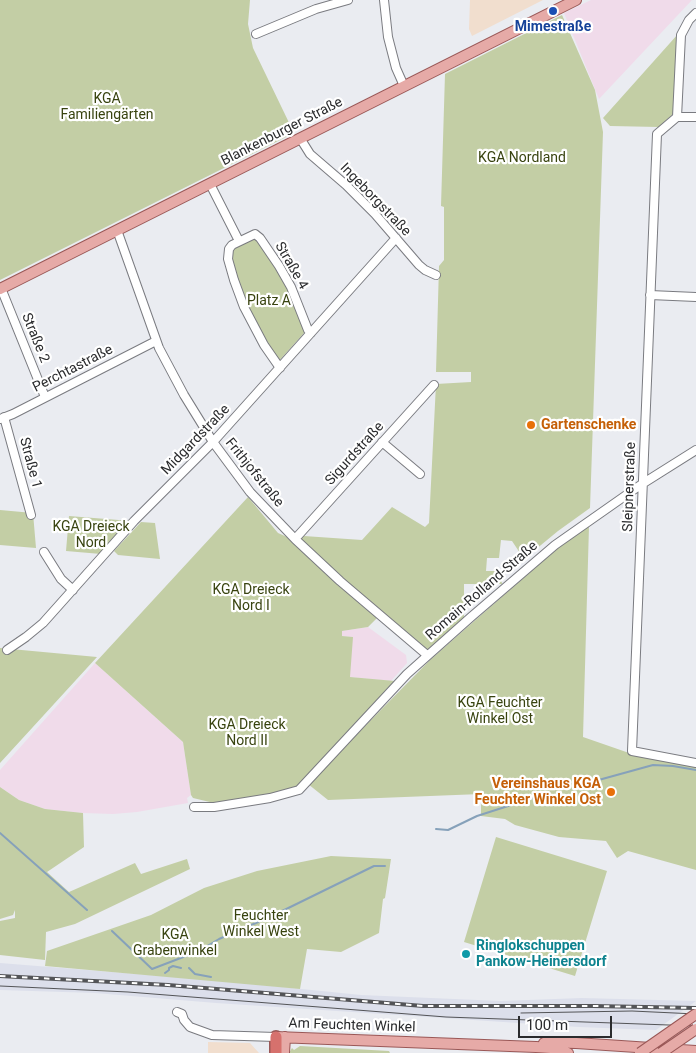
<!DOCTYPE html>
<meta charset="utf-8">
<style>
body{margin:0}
#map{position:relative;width:696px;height:1053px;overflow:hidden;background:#eaecf1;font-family:Roboto,sans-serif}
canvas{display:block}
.scale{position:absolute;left:518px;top:1016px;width:94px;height:22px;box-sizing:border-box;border:2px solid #2a2b2d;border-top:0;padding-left:6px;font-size:15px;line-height:18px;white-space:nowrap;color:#2a2b2d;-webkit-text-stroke:4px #fff;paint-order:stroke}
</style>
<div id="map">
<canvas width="696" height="1053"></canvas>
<div class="scale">100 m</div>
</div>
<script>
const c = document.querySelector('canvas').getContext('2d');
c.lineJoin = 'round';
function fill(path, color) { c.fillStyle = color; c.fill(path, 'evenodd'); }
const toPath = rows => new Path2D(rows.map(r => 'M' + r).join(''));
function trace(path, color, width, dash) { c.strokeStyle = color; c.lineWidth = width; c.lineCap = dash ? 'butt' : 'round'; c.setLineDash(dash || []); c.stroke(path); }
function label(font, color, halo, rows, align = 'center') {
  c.font = font + ' Roboto,sans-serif'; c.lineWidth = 4.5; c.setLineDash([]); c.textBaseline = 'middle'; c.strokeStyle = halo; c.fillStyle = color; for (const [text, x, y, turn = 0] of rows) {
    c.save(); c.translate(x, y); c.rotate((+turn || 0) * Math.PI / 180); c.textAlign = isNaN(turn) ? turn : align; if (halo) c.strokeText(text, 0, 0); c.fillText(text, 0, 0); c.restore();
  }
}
const commercial = toPath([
 [470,0,543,0,472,36,469,29],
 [208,1042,250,1043,259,1053,208,1053]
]);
const industrial = toPath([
 [591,0,692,0,599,99,564,13],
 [368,627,406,655,407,663,391,681,349,677,352,637,341,636,342,631],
 [95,663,183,742,191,795,187,798,188,803,137,812,113,814,83,813,45,809,19,800,0,787,0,770]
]);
const built = toPath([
 [0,963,213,980,361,995,501,1001,582,998,696,1001,656,1030,579,1027,216,1003,95,993,0,990]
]);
const green = toPath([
 [0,0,250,0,248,24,253,48,294,133,0,280],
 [562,15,595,90,603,132,590,508,558,531,524,559,512,541,501,540,499,558,487,558,486,571,500,571,502,584,464,584,464,619,430,650,424,649,381,614,368,627,342,631,342,636,353,637,350,677,395,681,308,778,298,787,270,795,214,803,193,798,191,795,183,742,95,663,248,497,278,533,296,541,304,536,362,540,392,507,425,527,429,523,436,384,471,382,471,372,436,372,439,266,444,260,444,207,441,206,445,74],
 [678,34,675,112,659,127,610,126,603,118],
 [255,237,286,284,305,332,278,362,267,345,245,302,235,272,230,250],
 [0,510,33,513,36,548,0,545],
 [69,516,131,521,101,554,66,551],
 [141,522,155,523,160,559,118,555,114,551],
 [589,526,583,737,632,754,696,766,696,870,628,851,617,858,606,841,559,837,515,825,505,819,481,816,481,794,328,800,308,784,430,660,554,551],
 [0,648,97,657,0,763],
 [0,787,19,800,45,809,83,813,84,847,47,872,69,892,135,863,141,874,187,859,190,869,75,924,46,932,45,960,0,955,0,921,15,918,15,910,13,915,0,919],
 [496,837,607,871,575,976,464,942],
 [331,856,391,859,385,898,383,899,379,933,341,952,307,949,300,989,45,966,47,951,151,915,204,888,257,871],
 [300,1046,389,1051,390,1053,289,1053,292,1048,294,1050]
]);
const stream = toPath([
 [595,781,653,765,673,766,696,770],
 [436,829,448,830,477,816,533,798,562,801,566,799],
 [0,833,87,910],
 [112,931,152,969,199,951,219,939,272,916,374,866,385,866],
 [189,968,195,974,211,977],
 [165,973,169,970,169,968,173,966,181,968]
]);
const minor = toPath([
 [384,0,388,37,396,68,404,86],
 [696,13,689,20,681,35,677,117,657,134,632,751,696,763],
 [256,34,316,9,348,0],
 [677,117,696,117],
 [300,138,310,154,346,185,375,214,419,265,425,270,436,275],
 [210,184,239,241],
 [117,230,159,348,184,395,213,442,250,492,295,539,340,581,427,655],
 [1,288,45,397],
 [650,295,696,297],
 [280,368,264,345,244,307,234,280,228,259,229,249,232,245,255,234,260,238,279,266,291,287,308,330,311,333],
 [4,417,31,515],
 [0,419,13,414,156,341],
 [382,442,420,474],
 [295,539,434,385],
 [44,552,61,579,73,590],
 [7,650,26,637,43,623,134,521,213,442,396,238],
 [194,807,214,807,270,798,299,790,407,674,471,617,555,545,642,484,696,450],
 [177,1012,182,1014,184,1020,190,1027,212,1035,276,1037]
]);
const major = toPath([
 [0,289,576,0],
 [276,1037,536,1047,551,1048,568,1053],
 [544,1043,547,1042,576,1043,696,1051],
 [284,1053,285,1037]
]);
const highway = toPath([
 [276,1053,276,1037]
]);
const tram = toPath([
 [0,986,128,992,446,1017,696,1026],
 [521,1013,632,1011,696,1014]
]);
const rail = toPath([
 [0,976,168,985,423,1006,593,1006,696,1008]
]);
const majorBridge = toPath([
 [640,1053,696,1014],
 [661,1053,696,1029]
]);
const markers = [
 [553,11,5,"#1a4fb4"],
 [531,425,5,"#e8710a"],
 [611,792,5,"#e8710a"],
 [466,954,5,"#0f9aa8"]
];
const transitNames = [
 ["Mimestraße",553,27]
];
const parkNames = [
 ["KGA",107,99],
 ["Familiengärten",107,115],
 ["KGA Nordland",522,158],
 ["Platz A",269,301],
 ["KGA Dreieck",91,527],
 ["Nord",91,543],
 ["KGA Dreieck",251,590],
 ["Nord I",251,606],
 ["KGA Feuchter",500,703],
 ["Winkel Ost",500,719],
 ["KGA Dreieck",247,725],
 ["Nord II",247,741],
 ["Feuchter",261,916],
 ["Winkel West",261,932],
 ["KGA",175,935],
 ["Grabenwinkel",175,951]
];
const streetNames = [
 ["Blankenburger Straße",282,132,-27],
 ["Ingeborgstraße",375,200,46],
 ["Straße 4",291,266,60],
 ["Straße 2",35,338,68],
 ["Perchtastraße",73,369,-27],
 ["Midgardstraße",196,440,-46],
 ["Sigurdstraße",355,454,-48],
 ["Straße 1",30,463,75],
 ["Frithjofstraße",254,473,51],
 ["Sleipnerstraße",630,487,-88],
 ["Romain-Rolland-Straße",482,591,-41],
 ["Am Feuchten Winkel",352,1026,2]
];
const foodNames = [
 ["Gartenschenke",541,425],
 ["Vereinshaus KGA",601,784,"right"],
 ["Feuchter Winkel Ost",601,800,"right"]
];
const cultureNames = [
 ["Ringlokschuppen",476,946],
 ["Pankow-Heinersdorf",476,962]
];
fill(commercial, '#f1dece');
fill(industrial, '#f0dbea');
fill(built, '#dcdfeb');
fill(green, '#c3cea5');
trace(stream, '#86a1ba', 2);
trace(minor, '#7a7b80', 10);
trace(major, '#9a5857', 12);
trace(highway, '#9a5857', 14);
trace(minor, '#fff', 8);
trace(major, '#e6aaa7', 10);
trace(highway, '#d6716d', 11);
trace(tram, '#535457', 1);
trace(rail, '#535457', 4);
trace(rail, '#fff', 2, [5.5]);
trace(majorBridge, '#9a5857', 12, []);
trace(majorBridge, '#e6aaa7', 10);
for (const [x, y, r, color] of markers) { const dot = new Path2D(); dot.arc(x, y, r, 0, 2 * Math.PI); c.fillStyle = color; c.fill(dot); trace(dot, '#fff', 2); }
label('bold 14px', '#164399', '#fff', transitNames);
label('14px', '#38430f', '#fff', parkNames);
label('14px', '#2a2b2d', '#fff', streetNames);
label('bold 14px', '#c56008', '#fff', foodNames, 'left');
label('bold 14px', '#0d838f', '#fff', cultureNames, 'left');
</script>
